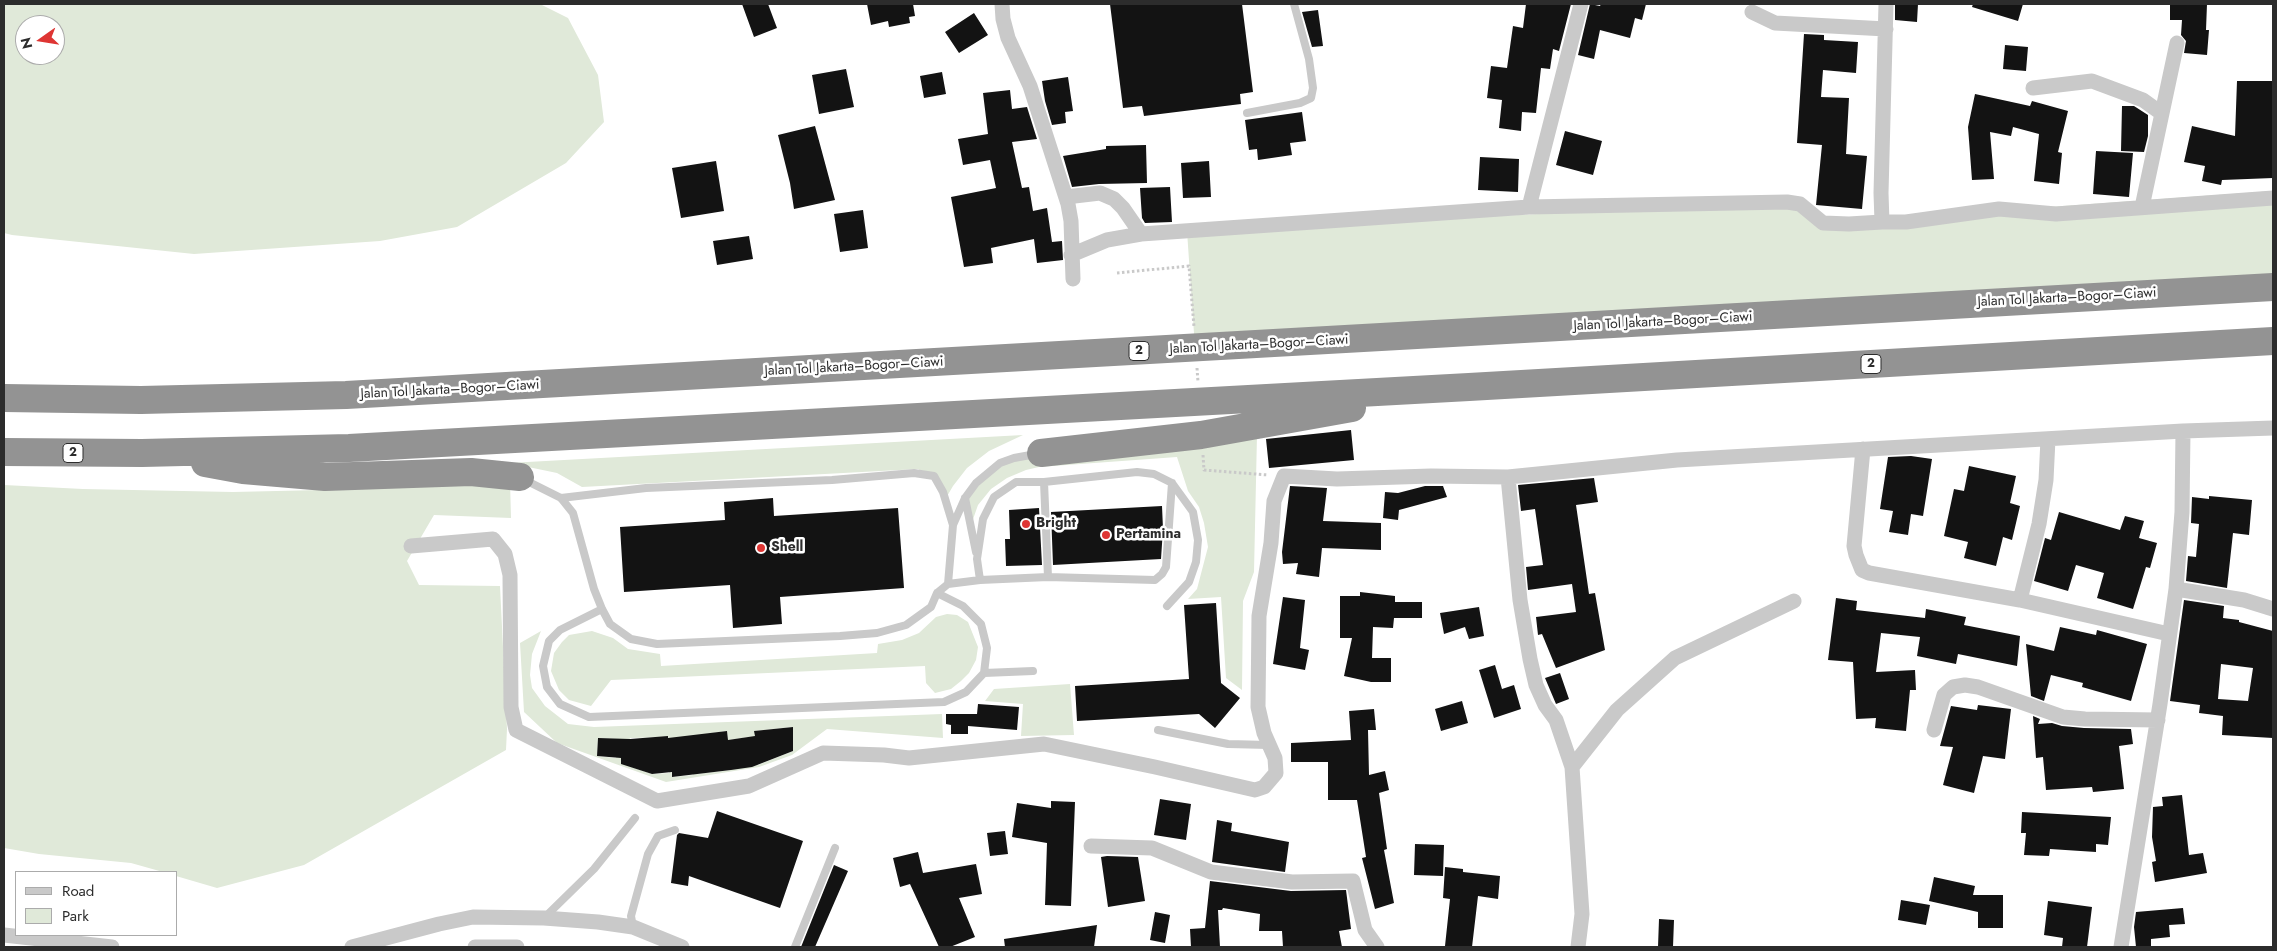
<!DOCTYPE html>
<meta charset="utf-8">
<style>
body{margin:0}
#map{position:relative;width:2277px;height:951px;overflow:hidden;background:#fff;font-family:Jost,sans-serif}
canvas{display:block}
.frame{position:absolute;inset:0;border:5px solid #2c2c2c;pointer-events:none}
.legend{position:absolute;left:15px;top:871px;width:162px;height:65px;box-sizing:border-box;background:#fff;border:1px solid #ababab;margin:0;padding:6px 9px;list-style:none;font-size:15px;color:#2c2c2c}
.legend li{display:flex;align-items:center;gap:10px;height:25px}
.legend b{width:25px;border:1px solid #ababab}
.north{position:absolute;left:15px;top:15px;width:50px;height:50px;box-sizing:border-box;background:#fff;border:1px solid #ababab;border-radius:50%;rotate:257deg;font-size:14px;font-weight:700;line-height:20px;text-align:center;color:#2c2c2c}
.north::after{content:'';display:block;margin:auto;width:18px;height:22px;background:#de3533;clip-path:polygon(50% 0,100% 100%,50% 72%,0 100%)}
</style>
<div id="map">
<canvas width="2277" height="951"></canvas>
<div class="frame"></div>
<ul class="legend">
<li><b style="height:6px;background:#c9c9c9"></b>Road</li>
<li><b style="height:14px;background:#e0e9d9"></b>Park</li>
</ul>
<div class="north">N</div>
</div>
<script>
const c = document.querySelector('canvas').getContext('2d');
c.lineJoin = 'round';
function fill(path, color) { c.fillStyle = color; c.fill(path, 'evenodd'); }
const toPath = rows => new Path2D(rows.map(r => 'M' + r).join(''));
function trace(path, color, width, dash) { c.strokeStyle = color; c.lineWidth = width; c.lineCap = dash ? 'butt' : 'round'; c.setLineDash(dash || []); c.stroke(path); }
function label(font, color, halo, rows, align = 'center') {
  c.font = font + ' Jost,sans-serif'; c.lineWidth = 5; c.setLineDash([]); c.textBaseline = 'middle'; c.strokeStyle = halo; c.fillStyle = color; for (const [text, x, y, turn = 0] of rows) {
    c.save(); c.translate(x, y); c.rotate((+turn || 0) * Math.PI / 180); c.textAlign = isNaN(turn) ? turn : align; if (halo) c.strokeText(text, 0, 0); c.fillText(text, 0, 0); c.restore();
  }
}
const green = toPath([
 [4,4,540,4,568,18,598,75,604,122,566,163,457,227,380,241,194,254,12,235,4,233],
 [25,25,55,25,55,55,25,55],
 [2273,191,2273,287,1195,348,1187,231,1787,202,1823,223],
 [1023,435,989,451,967,468,953,486,946,498,934,480,918,469,582,487,557,473,509,463],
 [1257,435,1254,572,1243,601,1242,690,1226,678,1221,597,1188,599,1197,589,1208,547,1204,523,1199,507,1188,491,1177,457,1039,467,1026,470,1007,478,991,489,978,505,971,525,966,521,968,498,982,481,1003,465,1030,456],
 [510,481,511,518,434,515,407,561,419,585,500,586,507,729,506,750,304,865,217,888,176,876,176,872,163,872,131,863,39,854,4,848,4,485,83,489,233,492,363,489],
 [947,614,957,615,968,622,978,647,976,660,969,673,961,681,951,689,935,693,926,683,925,666,611,680,591,706,569,700,559,690,551,671,554,653,562,642,569,635,592,631,613,638,628,649,660,654,661,666,877,653,878,644,902,640,919,633,936,617],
 [541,631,532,654,530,675,532,688,545,706,568,724,594,727,942,714,943,738,827,729,792,755,759,767,666,782,557,743,524,712,520,643],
 [793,727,793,751,758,765,755,731],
 [727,731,731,770,696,774,692,736],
 [668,737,669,773,652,774,632,767,630,738],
 [749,737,753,766,734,769,729,740],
 [598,738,617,739,616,758,597,756],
 [691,741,693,775,672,777,670,743],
 [1070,684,1074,735,1021,736,1023,704,985,701,994,689]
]);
const building = toPath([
 [742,4,768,4,777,28,754,37],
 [867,4,913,4,915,16,909,17,910,23,889,27,888,21,871,25],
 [1110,4,1242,4,1253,92,1240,94,1241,104,1144,116,1142,106,1123,108],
 [1526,4,1571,4,1559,51,1553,49,1550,69,1541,68,1536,113,1522,112,1521,131,1499,128,1502,100,1487,98,1491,66,1507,68,1513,26,1523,28],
 [1590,4,1600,6,1601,4,1646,4,1642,20,1635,18,1630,38,1600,30,1594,59,1578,55],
 [1895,4,1918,4,1917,22,1895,20],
 [1973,4,2023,4,2018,21,1972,7],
 [2170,4,2207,4,2206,30,2209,30,2207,55,2184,53,2186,41,2181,35,2182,20,2170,20],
 [1318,10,1323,46,1312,47,1302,12],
 [974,13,988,35,959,53,945,32],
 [1804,34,1824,35,1824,40,1858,42,1856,73,1823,70,1821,97,1849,98,1846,154,1867,156,1862,209,1816,205,1822,145,1797,143],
 [2005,45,2028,47,2026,71,2003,69],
 [846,69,854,107,819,114,812,75],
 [942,72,946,94,924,98,920,76],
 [1068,77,1073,111,1065,112,1066,123,1052,125,1045,101,1042,81],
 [2237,81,2273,81,2273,178,2222,180,2221,185,2202,181,2205,166,2184,162,2192,126,2235,136],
 [1010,90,1012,109,1027,107,1037,139,1012,142,1022,188,1029,187,1033,211,1047,208,1052,242,1062,241,1063,260,1037,263,1034,239,991,248,993,263,964,267,951,197,996,188,990,160,963,165,958,139,988,134,983,93],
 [1975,94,2030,106,2032,101,2068,111,2058,152,2062,153,2059,184,2034,181,2039,134,2013,127,2011,136,1990,132,1994,179,1972,180,1968,127],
 [2122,106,2134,106,2148,115,2148,136,2144,152,2121,151],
 [1302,112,1306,141,1290,143,1292,155,1258,160,1257,149,1249,150,1245,120],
 [815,126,835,200,794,209,790,183,778,135],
 [1565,131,1602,141,1593,175,1556,165],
 [1146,145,1147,183,1099,184,1072,187,1063,156,1106,149,1106,146],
 [2096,151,2133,153,2129,197,2093,194],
 [1480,157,1519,159,1518,192,1478,190],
 [716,161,724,211,681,218,672,168],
 [1209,161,1211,197,1183,198,1181,163],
 [1170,187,1172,222,1145,223,1142,218,1140,188],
 [863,210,868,248,840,252,834,214],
 [749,236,753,259,717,265,713,241],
 [1351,430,1354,460,1269,468,1266,439],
 [1911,456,1932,459,1923,516,1911,514,1908,535,1889,532,1893,511,1880,509,1888,457],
 [1969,466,2016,476,2010,503,2020,506,2012,540,2003,537,1996,566,1964,558,1968,542,1944,536,1954,489,1964,491],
 [1594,478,1598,502,1576,505,1589,594,1595,593,1605,650,1556,668,1542,634,1538,635,1536,617,1576,612,1572,584,1528,590,1526,567,1543,565,1535,509,1521,511,1518,485],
 [1290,486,1327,488,1323,521,1381,523,1381,550,1322,548,1319,577,1296,574,1298,563,1283,564,1282,552],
 [1425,486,1443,486,1447,497,1399,510,1398,520,1383,518,1385,492,1398,493],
 [2209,496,2252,500,2249,535,2233,533,2227,588,2186,581,2188,556,2196,557,2199,524,2191,523,2192,497,2209,499],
 [773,498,774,516,898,508,904,588,780,597,782,624,733,628,730,585,624,592,620,527,725,520,724,502],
 [1162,506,1163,529,1161,559,1053,565,1051,512],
 [1039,508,1042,565,1006,566,1005,539,1010,539,1009,510],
 [2059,512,2120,530,2125,516,2144,521,2139,538,2157,543,2150,568,2146,567,2133,609,2097,598,2104,573,2076,565,2068,591,2034,581,2045,538,2051,540],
 [1360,592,1395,596,1395,602,1422,602,1422,618,1394,618,1393,628,1373,627,1372,658,1391,658,1391,682,1371,682,1344,676,1352,638,1340,638,1340,596,1360,596],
 [1283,597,1305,600,1300,648,1309,650,1305,670,1273,664],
 [1836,598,1857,601,1856,610,1925,618,1926,609,1966,617,1964,625,2020,636,2017,666,1958,654,1956,664,1917,656,1920,637,1881,633,1876,672,1915,670,1916,690,1910,690,1906,731,1875,728,1876,718,1856,719,1853,662,1828,660],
 [2184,600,2224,606,2223,618,2239,620,2239,622,2273,631,2273,738,2222,735,2223,716,2199,713,2200,705,2170,701],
 [2221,664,2253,668,2248,701,2218,699],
 [1216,603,1221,683,1240,698,1215,728,1199,714,1077,721,1075,686,1189,679,1184,605],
 [1479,607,1484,636,1469,639,1465,627,1444,634,1440,613],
 [2060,627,2096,635,2097,630,2147,644,2131,701,2082,687,2083,683,2051,675,2044,701,2031,696,2026,644,2054,651],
 [1495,665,1502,689,1514,685,1521,709,1494,718,1479,670],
 [1560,673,1569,699,1556,704,1545,678],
 [1462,701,1468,723,1441,731,1435,709],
 [978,704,1019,707,1017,730,968,726,968,734,951,734,951,725,946,724,946,714,977,714],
 [1978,705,2011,709,2005,759,1983,756,1974,793,1943,785,1953,747,1940,746,1951,706,1977,710],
 [1374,709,1376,730,1368,730,1369,775,1385,771,1389,790,1379,793,1387,849,1384,850,1394,903,1375,909,1362,858,1366,857,1357,800,1328,800,1328,762,1291,762,1291,743,1351,740,1349,711],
 [2033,716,2040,719,2038,724,2052,723,2062,726,2084,728,2131,729,2133,744,2119,746,2124,789,2093,792,2092,787,2046,790,2043,757,2036,758],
 [793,727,793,751,752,767,731,770,672,777,672,772,652,774,621,764,621,758,597,756,598,738,630,739,668,736,668,738,727,731,728,740,755,736,754,731],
 [2182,795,2189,855,2203,853,2207,873,2155,882,2152,862,2156,861,2152,837,2153,807,2163,806,2162,797],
 [1160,799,1191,804,1186,840,1154,835],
 [1051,801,1075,802,1071,906,1045,905,1047,843,1012,837,1017,803,1051,808],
 [717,811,803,841,780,908,689,876,688,886,671,883,677,835,679,833,708,838],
 [2022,812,2111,817,2108,845,2096,844,2096,852,2050,849,2049,856,2024,855,2026,833,2021,833],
 [1217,820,1232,823,1231,831,1289,842,1285,872,1212,862],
 [1005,831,1008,854,990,856,987,833],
 [1415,844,1444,845,1443,876,1414,875],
 [918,852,923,873,976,864,982,894,959,898,975,937,950,947,939,947,910,884,900,887,893,858],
 [1107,856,1138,857,1145,901,1108,907,1101,857],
 [834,865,848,871,815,947,801,947],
 [1445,867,1463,869,1463,872,1500,876,1498,899,1478,896,1472,947,1445,946,1450,899,1443,898],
 [1934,877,1975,886,1973,895,2003,895,2003,928,1978,928,1978,912,1929,901],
 [1210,881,1291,891,1346,890,1351,929,1339,931,1342,947,1283,947,1282,931,1259,931,1260,914,1223,908,1222,910,1218,910,1220,947,1191,947,1190,929,1205,928],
 [1901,900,1930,905,1926,925,1898,920],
 [2048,901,2092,907,2087,947,2062,947,2063,938,2044,935],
 [2183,908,2185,924,2169,925,2170,937,2151,939,2151,947,2136,947,2134,927,2136,912],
 [1155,912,1170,915,1165,943,1150,940],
 [1659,919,1674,920,1673,947,1658,947],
 [1097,925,1094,947,1005,947,1004,939]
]);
const path = toPath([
 [1117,273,1189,266,1194,327],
 [1197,368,1198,382],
 [1203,455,1204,470,1268,475]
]);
const service = toPath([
 [1247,113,1300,103,1311,98,1313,88,1309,59,1294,4],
 [523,479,561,498,573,513,594,589,602,609,610,624,631,639,657,644,840,636,877,633,906,625,931,607,937,593,948,584,953,525,965,498,976,483,1000,463,1014,458,1036,454],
 [561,498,646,488,832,480,914,473,934,476,943,492,953,525],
 [965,498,976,552],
 [1048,577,1155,580,1162,574,1166,567,1172,483],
 [980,580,977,559,983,519,994,497,1016,482,1044,482,1137,472,1154,474,1172,483,1193,512,1198,540,1196,562,1189,582,1167,606],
 [948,584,980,580,1048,577,1044,482],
 [602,609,560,630,549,641,543,666,547,687,560,704,589,717,944,702,966,692,984,673,987,648,981,624,963,606,937,593],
 [984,673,1033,671],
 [1158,730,1228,744,1269,745],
 [545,917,594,869,635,818],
 [633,927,631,916,648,854,658,836,675,830],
 [795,947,835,848]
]);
const minor = toPath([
 [1002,4,1003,19,1008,38,1030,86,1068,204,1071,221,1073,279],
 [1886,4,1881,193,1882,222,1906,222,1999,209,2056,214,2273,198],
 [1752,12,1775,23,1886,29],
 [2033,88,2092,81,2143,100,2161,113],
 [1066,197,1100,193,1114,199,1123,208,1141,234],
 [1529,207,1581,4],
 [2142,207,2177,43],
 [1071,255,1107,240,1141,234,1529,207,1787,202,1800,204,1823,223,1849,224,1882,222],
 [1863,449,1854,546,1856,555,1862,570,1869,573,2020,600,2169,634],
 [1508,477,1520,600,1530,659,1536,685,1545,705,1556,720,1572,767,1582,914,1578,947],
 [411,546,493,539,505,554,510,575,511,707,516,730,657,801,749,786,823,753,884,755,909,758,1044,744,1155,767,1255,790,1264,787,1276,773,1275,758,1264,733,1258,707,1259,616,1271,543,1274,501,1284,476,1337,479,1431,476,1508,477,1677,460,2183,431,2273,428],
 [2176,589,2244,600,2273,609],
 [2020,600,2039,524,2046,480,2048,439],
 [1934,730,1944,695,1953,687,1965,685,1978,687,2063,717,2085,719,2158,720],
 [1572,767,1617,710,1675,658,1794,601],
 [1091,846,1152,848,1211,872,1292,882,1353,881,1365,930,1377,947],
 [4,935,112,947],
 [352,947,439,924,473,917,544,918,598,922,633,927,682,947],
 [475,947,517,947],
 [2121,947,2160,704,2176,589,2182,512,2183,431]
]);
const motorway = toPath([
 [4,398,141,400,346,395,2273,287],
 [4,452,142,453,349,448,1469,387,2273,341],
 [1041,453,1201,435,1352,408],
 [205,463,243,470,325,477,471,472,520,477]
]);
const markers = [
 [1026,524,5,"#de3533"],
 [1106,535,5,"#de3533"],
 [761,548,5,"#de3533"]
];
const shields = [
 [1139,351,20],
 [1871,364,20],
 [73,453,20]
];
const shieldNames = [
 ["2",1139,351],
 ["2",1871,364],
 ["2",73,453]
];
const streetNames = [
 ["Jalan Tol Jakarta–Bogor–Ciawi",2067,298,-3],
 ["Jalan Tol Jakarta–Bogor–Ciawi",1663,322,-3],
 ["Jalan Tol Jakarta–Bogor–Ciawi",1259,345,-3],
 ["Jalan Tol Jakarta–Bogor–Ciawi",854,367,-3],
 ["Jalan Tol Jakarta–Bogor–Ciawi",450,390,-3]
];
const poiNames = [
 ["Bright",1036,524],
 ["Pertamina",1116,535],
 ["Shell",771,548]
];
fill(green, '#e0e9d9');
fill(building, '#131313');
trace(path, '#c9c9c9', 3, [2.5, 2.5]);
trace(service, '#c9c9c9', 8);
trace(minor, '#c9c9c9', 15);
trace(motorway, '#939393', 28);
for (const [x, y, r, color] of markers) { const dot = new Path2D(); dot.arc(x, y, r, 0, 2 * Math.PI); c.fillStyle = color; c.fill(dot); trace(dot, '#fff', 2); }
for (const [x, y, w] of shields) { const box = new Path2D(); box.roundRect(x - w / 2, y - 9.5, w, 19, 4); c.fillStyle = '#fff'; c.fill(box); trace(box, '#2c2c2c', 1); }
label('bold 12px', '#2c2c2c', null, shieldNames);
label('14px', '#2c2c2c', '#fff', streetNames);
label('bold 14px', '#2c2c2c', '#fff', poiNames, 'left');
</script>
